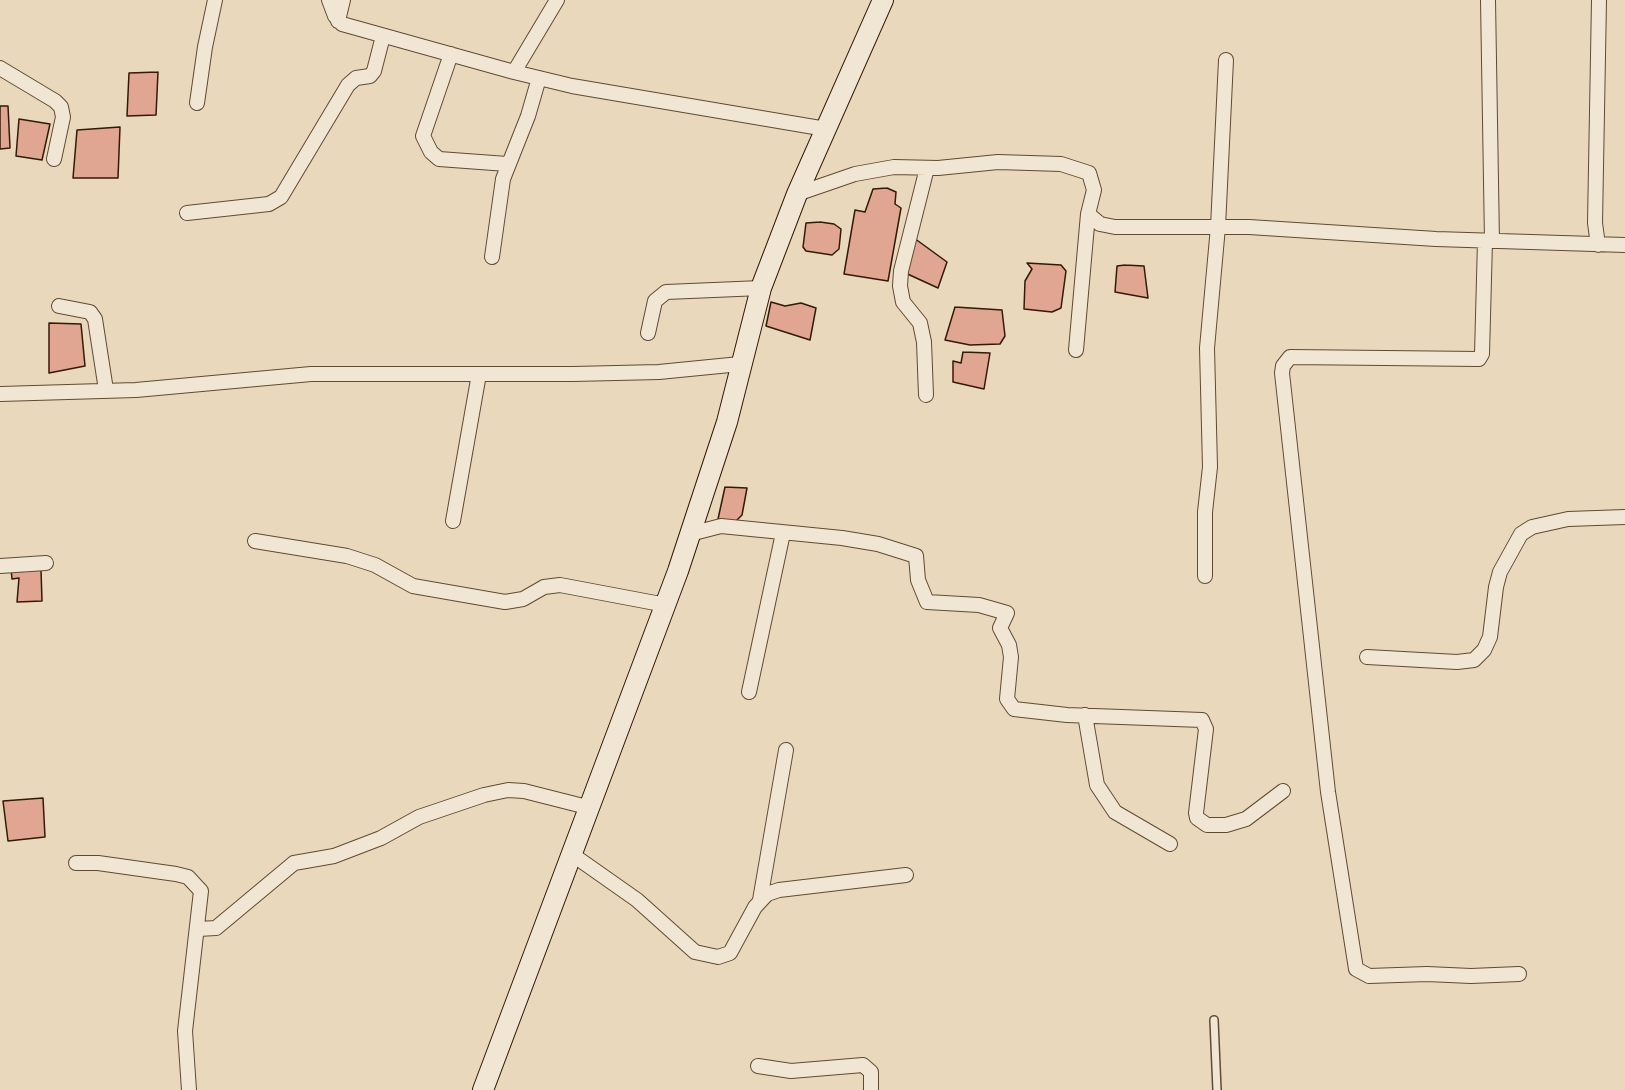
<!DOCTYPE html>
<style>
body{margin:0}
canvas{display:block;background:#e9d8bc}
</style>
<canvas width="1625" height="1090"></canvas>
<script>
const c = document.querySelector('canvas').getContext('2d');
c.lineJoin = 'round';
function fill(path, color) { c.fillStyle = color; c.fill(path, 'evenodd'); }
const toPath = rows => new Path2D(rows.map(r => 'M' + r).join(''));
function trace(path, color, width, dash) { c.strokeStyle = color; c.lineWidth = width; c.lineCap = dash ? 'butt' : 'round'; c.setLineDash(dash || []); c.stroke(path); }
const building = toPath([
 [158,72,156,115,127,116,129,73,158,72],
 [0,106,8,106,10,148,0,149,0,106],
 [19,119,50,124,42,160,16,156,19,119],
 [120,127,118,178,73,178,77,130,120,127],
 [887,188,896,192,895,204,901,208,888,281,844,274,855,210,865,212,873,189,887,188],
 [820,222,834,224,841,229,839,249,832,255,806,251,803,247,806,223,820,222],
 [914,238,947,262,938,288,901,271,914,238],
 [1027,263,1061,265,1066,271,1061,308,1052,312,1024,309,1025,281,1032,269,1027,263],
 [1125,265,1144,266,1148,298,1115,292,1117,266,1125,265],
 [771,302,785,306,801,303,816,308,810,340,766,326,771,302],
 [955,307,1002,310,1005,336,1000,344,970,345,945,340,955,307],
 [49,323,81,324,85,366,49,373,49,323],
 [963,352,990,353,984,389,953,382,953,361,961,363,963,352],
 [725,487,747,488,742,515,736,521,718,519,725,487],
 [11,569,41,570,42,601,17,602,19,578,12,579,11,569],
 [43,798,45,837,8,841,3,801,43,798]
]);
const lane = toPath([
 [1214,1020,1217,1090]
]);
const street = toPath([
 [329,0,335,16,342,24,514,72,572,86,826,129],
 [1488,0,1492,241],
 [338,21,343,0],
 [451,54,423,136,431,152,439,159,507,164],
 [0,68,55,101,61,107,63,117,54,159],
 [514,72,557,0],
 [197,103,205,47,215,0],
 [797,194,855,174,894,167,938,168,998,162,1061,164,1089,173,1094,190,1088,214,1100,224,1115,227,1249,227,1436,239,1625,245],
 [187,213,269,204,281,197,348,85,356,78,370,76,374,71,383,36],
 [1485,241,1482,354,1479,359,1290,357,1283,366,1282,373,1328,792,1356,969,1369,976,1427,974,1471,976,1519,974],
 [1598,245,1595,223,1599,0],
 [492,257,503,179,528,116,539,78],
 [59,306,90,312,95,319,106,390],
 [648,333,655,301,666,292,761,288],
 [1076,350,1088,214],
 [0,394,136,390,311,374,573,374,659,372,740,364],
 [926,395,924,342,920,323,903,302,900,286,901,271,927,168],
 [453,521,479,374],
 [690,534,721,526,842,538,878,544,916,556,918,580,927,602,979,605,1007,613,1000,628,1009,645,1011,657,1007,699,1014,709,1067,715,1202,720,1206,729,1196,813,1197,818,1207,825,1226,825,1246,819,1283,791],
 [255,541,347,556,375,565,413,586,505,602,523,599,544,587,560,585,666,605],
 [0,566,46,563],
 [1205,576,1205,512,1210,467,1207,348,1218,227,1226,60],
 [1367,657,1457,662,1474,660,1484,650,1490,637,1496,587,1500,572,1521,534,1532,527,1568,519,1625,517],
 [749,692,783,533],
 [1085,715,1097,785,1115,812,1170,844],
 [573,855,637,900,695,952,718,957,730,953,755,907,767,894,779,890,906,875],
 [76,863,98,863,176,874,188,877,201,891,185,1031,189,1090],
 [760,900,786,750],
 [198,929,216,928,294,863,334,856,381,838,419,817,484,795,508,790,524,791,591,808],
 [758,1066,791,1071,863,1065,871,1072,871,1090]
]);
const secondary = toPath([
 [483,1090,678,571,727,422,761,288,797,194,883,0]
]);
fill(building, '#e0a691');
trace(building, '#331a06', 1.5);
trace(lane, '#604a34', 10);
trace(street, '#604a34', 16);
trace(secondary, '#331a06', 22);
trace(lane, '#f1e6d3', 7);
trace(street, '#f1e6d3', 14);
trace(secondary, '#f1e6d3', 20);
</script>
